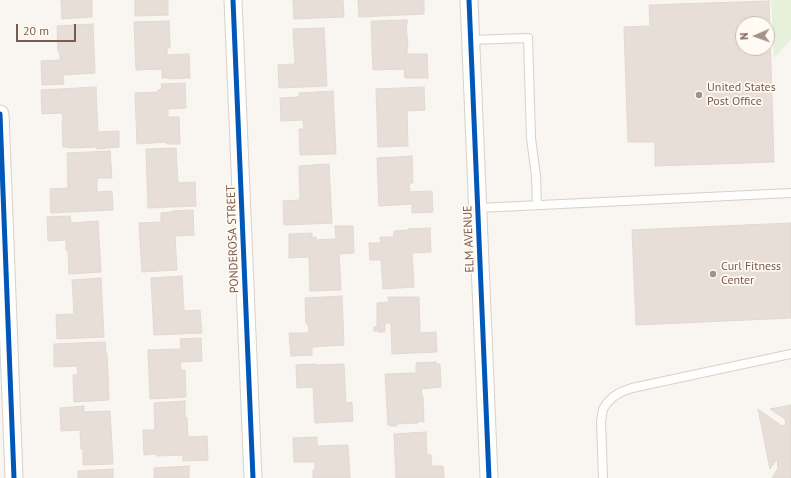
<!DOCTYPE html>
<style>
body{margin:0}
#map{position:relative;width:791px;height:478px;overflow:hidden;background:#f9f5f0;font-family:"PT Sans",sans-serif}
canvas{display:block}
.north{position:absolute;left:735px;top:16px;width:40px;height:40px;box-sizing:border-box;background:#fffaf3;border:1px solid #cabbb1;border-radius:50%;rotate:268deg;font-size:11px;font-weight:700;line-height:16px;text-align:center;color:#7a5c4d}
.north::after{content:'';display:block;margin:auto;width:14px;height:18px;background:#a69286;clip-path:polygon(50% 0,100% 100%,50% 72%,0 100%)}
.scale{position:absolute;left:16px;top:24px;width:60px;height:18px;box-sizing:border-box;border:2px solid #7a5c4d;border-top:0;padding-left:5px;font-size:12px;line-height:14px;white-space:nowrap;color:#7a5c4d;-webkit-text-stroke:3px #fffaf3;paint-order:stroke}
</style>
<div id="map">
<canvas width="791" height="478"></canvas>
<div class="north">N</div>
<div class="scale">20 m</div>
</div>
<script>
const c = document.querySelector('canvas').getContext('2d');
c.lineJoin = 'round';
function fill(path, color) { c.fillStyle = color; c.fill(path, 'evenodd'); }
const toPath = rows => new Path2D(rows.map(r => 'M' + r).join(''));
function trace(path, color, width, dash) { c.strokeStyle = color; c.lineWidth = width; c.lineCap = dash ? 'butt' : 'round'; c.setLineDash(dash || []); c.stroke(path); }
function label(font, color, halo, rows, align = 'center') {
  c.font = font + ' "PT Sans",sans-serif'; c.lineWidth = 3.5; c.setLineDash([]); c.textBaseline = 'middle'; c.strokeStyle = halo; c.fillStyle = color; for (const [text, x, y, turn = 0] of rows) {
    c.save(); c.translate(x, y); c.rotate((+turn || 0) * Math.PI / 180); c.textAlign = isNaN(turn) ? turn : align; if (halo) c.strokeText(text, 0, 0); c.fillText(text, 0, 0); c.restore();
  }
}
const green = toPath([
 [771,0,791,0,791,39,774,58]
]);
const building = toPath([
 [61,0,92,0,92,17,62,19,61,0],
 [135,0,168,0,168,15,135,16,135,0],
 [293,0,343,0,344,17,294,19,293,0],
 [358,0,424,0,424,14,359,17,358,0],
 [769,1,774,162,655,166,655,142,628,142,624,27,650,26,649,5,769,1],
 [743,24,767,24,767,48,743,48,743,24],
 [407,20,407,24,406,24,408,47,407,47,407,54,427,54,428,78,405,78,404,69,373,70,371,21,407,20],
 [169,21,170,48,167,48,167,55,189,54,190,78,169,79,169,78,162,78,162,69,136,70,134,22,169,21],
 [93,24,95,73,63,75,64,84,42,85,41,61,60,60,60,52,58,52,57,26,93,24],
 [324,28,327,86,279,88,278,65,295,64,293,29,324,28],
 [185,83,186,108,168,109,168,117,179,117,180,144,167,144,167,142,137,144,135,93,158,92,158,90,162,89,161,84,185,83],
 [96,87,98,132,119,131,119,147,97,149,97,147,68,148,68,147,63,147,62,121,63,121,62,113,42,114,41,90,96,87],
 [424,87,425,110,407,111,408,146,378,147,376,89,424,87],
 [333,91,336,154,300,155,299,129,304,129,303,120,281,121,280,98,299,97,299,93,333,91],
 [176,148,178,183,195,182,196,206,148,208,146,149,176,148],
 [110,151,112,178,97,178,97,192,112,191,113,210,51,213,50,189,68,188,67,153,110,151],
 [412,156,413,183,409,183,410,192,432,191,433,212,412,213,412,204,379,206,377,158,412,156],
 [329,164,332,223,284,225,283,201,300,200,299,166,329,164],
 [193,210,194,235,175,236,177,270,142,272,139,223,161,222,161,213,172,212,172,211,193,210],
 [70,216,71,223,98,221,101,272,69,274,68,250,66,250,66,240,48,241,47,217,70,216],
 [791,223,791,318,636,325,632,230,791,223],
 [335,226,353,226,354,253,339,254,341,290,310,291,309,257,289,258,289,234,312,233,312,238,316,237,316,240,336,239,335,226],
 [430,228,431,252,412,253,414,287,383,289,381,260,370,260,369,243,381,243,380,237,394,237,394,231,408,230,408,229,430,228],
 [182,276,184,311,200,310,202,333,154,335,151,278,182,276],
 [101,278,104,337,57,339,56,315,74,314,72,280,101,278],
 [342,296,344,345,312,347,312,355,291,356,289,333,309,333,308,324,306,324,305,298,342,296],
 [388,297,419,297,420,333,436,332,437,352,392,354,391,323,385,323,385,332,378,332,378,331,374,331,374,327,378,326,377,326,377,303,389,302,388,297],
 [201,338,202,361,180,362,181,370,185,370,186,397,150,399,148,350,181,349,180,339,201,338],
 [105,342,106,353,107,353,109,400,74,402,73,375,78,374,77,366,54,367,54,344,105,342],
 [436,362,436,364,440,364,441,387,421,389,422,396,423,396,424,422,418,421,418,423,396,424,397,426,390,426,390,425,388,425,385,374,416,373,416,363,436,362],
 [315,364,315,365,344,364,346,403,352,402,353,421,315,423,313,387,297,388,296,365,315,364],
 [185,401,185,418,187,417,188,437,207,436,208,460,183,461,183,455,157,456,157,454,144,455,143,430,155,430,154,403,185,401],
 [791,405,791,478,772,478,778,468,777,459,770,469,758,409,782,426,786,425,785,419,770,409,791,405],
 [84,406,84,412,110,411,113,464,83,465,83,449,81,449,80,430,61,431,60,408,84,406],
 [426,432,427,455,431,455,432,466,443,466,444,478,396,478,394,434,426,432],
 [317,437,317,446,348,445,350,478,313,478,313,470,315,470,315,462,294,462,293,438,317,437],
 [189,466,189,478,154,478,154,468,189,466],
 [113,469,113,478,78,478,78,471,113,469]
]);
const service = toPath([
 [471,40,528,38,531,138,536,176,537,205],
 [478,208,791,193],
 [603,478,601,421,603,409,607,403,613,397,621,392,632,388,791,354]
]);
const minor = toPath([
 [233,0,253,478],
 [469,0,489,478],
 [0,114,14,478]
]);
const cycleway = toPath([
 [233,0,253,478],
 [469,0,489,478],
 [0,114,14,478]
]);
const markers = [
 [699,95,4,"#a69286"],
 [713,274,4,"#a69286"]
];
const poiNames = [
 ["United States",707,88],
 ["Post Office",707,102],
 ["Curl Fitness",721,267],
 ["Center",721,281]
];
const streetNames = [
 ["PONDEROSA STREET",233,239,-92],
 ["ELM AVENUE",469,239,-92]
];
fill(green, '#e7f0db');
fill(building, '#e6ded7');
trace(building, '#e2d8d2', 1);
trace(service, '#d7d1cb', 10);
trace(minor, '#d7d1cb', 19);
trace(service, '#fefefd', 8);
trace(minor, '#fefefd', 17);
trace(cycleway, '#0057b8', 5);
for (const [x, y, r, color] of markers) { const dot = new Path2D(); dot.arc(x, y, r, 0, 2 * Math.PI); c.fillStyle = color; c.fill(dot); trace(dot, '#fffaf3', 1.5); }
label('12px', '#7a5c4d', '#fffaf3', poiNames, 'left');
label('12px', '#7a5c4d', '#fffaf3', streetNames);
</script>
